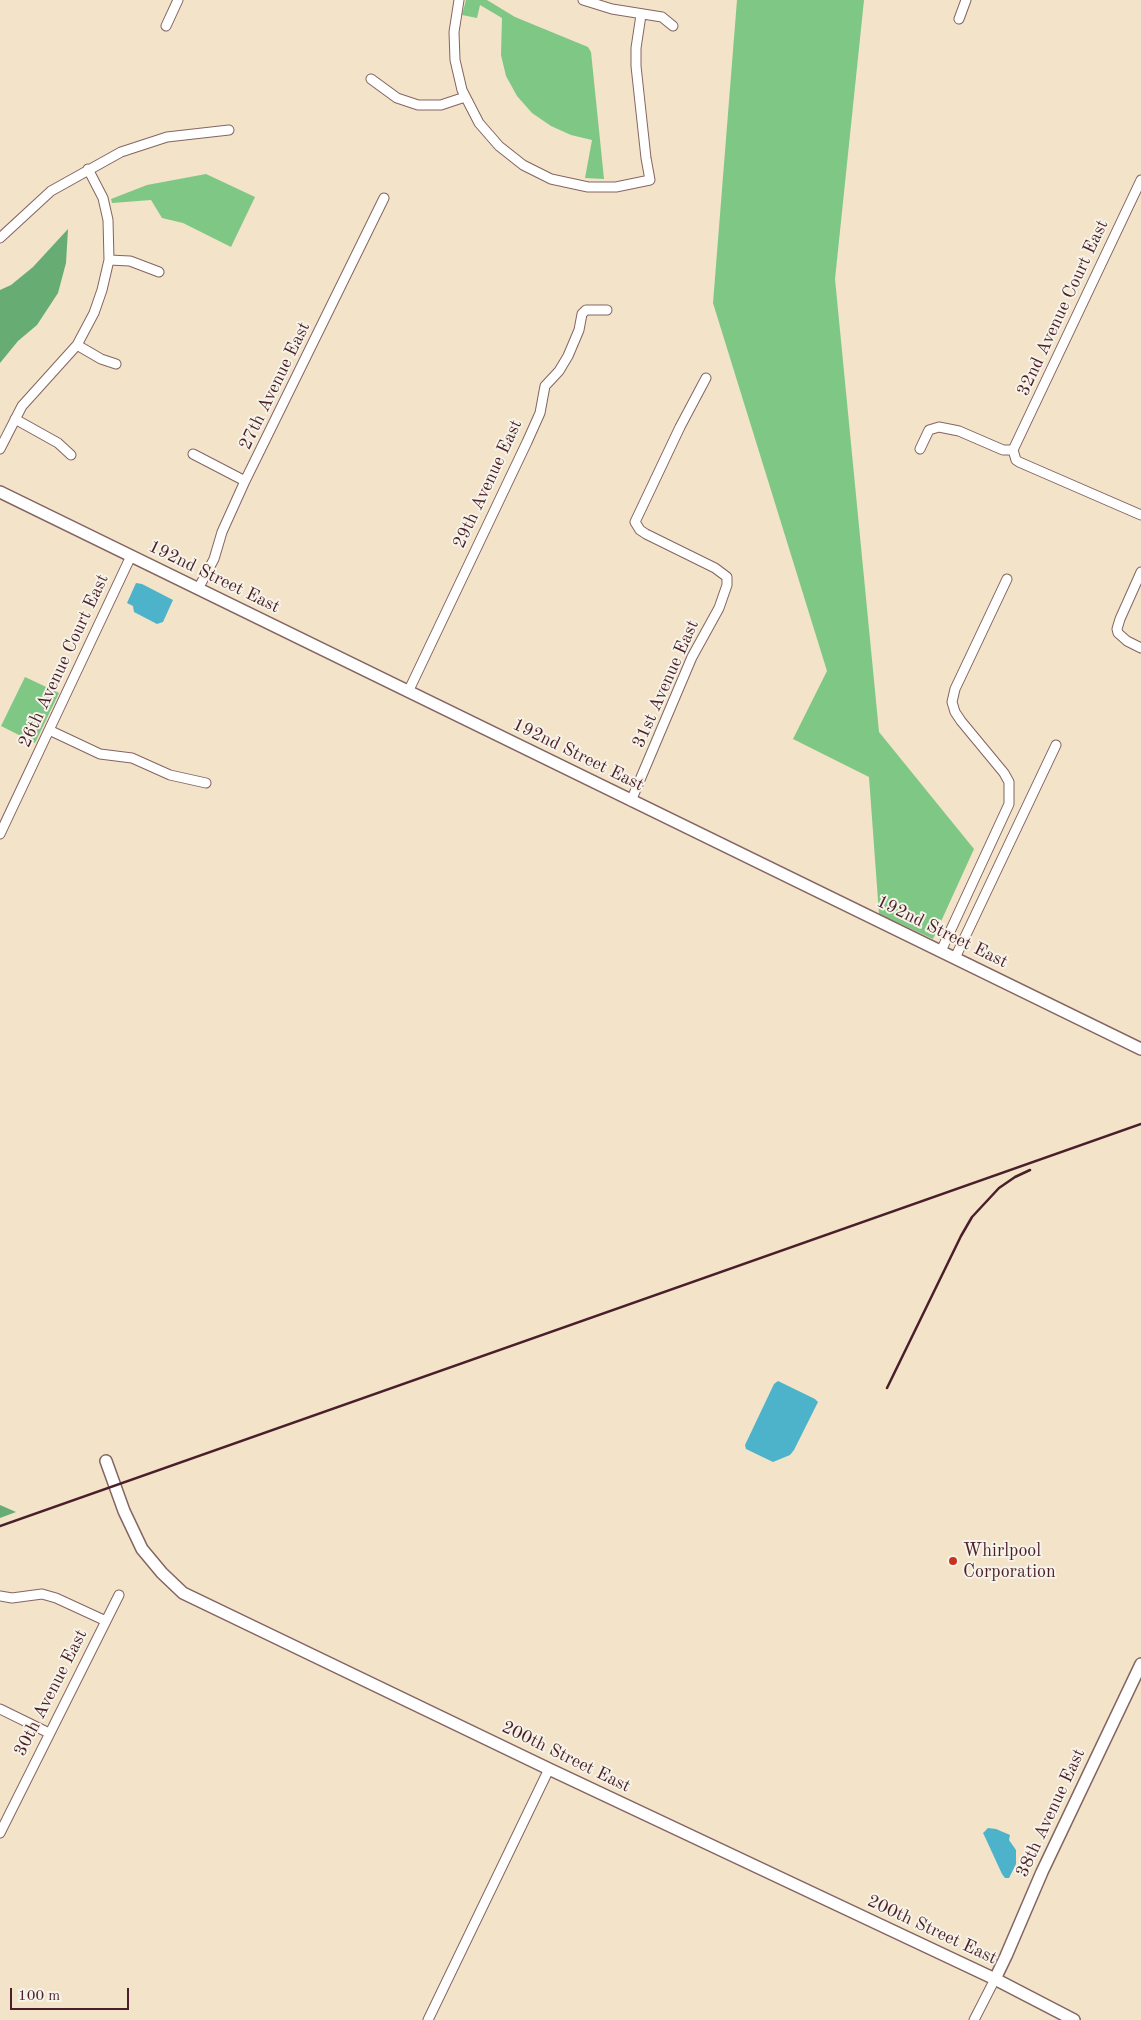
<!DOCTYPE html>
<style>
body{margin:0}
#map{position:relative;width:1141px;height:2020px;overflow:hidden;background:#f2e3c9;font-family:"Old Standard TT",serif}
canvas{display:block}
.scale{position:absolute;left:10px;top:1988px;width:119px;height:22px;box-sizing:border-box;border:2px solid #4a1f2b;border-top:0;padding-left:6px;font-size:15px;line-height:18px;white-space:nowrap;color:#4a1f2b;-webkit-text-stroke:4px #f7f3e8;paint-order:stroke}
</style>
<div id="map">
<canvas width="1141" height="2020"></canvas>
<div class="scale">100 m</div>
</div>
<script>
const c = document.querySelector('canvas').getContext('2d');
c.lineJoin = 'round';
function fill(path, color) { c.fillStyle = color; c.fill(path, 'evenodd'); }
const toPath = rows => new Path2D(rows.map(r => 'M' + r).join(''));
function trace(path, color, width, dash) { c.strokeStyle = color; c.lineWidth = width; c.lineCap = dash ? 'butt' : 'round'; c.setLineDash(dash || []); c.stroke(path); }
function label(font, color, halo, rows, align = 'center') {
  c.font = font + ' "Old Standard TT",serif'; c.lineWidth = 4; c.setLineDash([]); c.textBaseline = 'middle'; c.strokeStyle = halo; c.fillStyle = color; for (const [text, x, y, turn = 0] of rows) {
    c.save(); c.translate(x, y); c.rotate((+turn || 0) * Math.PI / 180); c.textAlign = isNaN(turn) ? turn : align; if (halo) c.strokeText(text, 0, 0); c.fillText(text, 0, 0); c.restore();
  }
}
const green = toPath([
 [466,0,487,0,515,17,588,47,591,52,604,179,585,178,592,140,571,135,551,126,532,113,517,96,506,76,501,55,502,18,480,5,477,18,462,15],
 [737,0,864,0,835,279,879,732,974,849,933,939,879,914,869,777,793,739,827,671,713,303],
 [206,174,255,197,231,247,183,223,162,218,151,200,112,203,111,199,147,185],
 [25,677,59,693,35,743,1,726]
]);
const forest = toPath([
 [68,229,66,263,58,293,37,325,18,341,0,363,0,290,11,285,33,267],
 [0,1505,16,1512,0,1518]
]);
const water = toPath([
 [136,583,142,584,173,600,163,622,157,624,134,612,133,606,127,603],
 [778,1381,815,1399,818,1402,794,1450,790,1455,773,1462,746,1449,745,1445,774,1384],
 [988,1828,996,1829,1010,1835,1009,1840,1016,1850,1016,1864,1009,1878,1005,1878,1002,1874,985,1837,983,1833]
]);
const minor = toPath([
 [459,0,454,32,455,60,462,90,479,123,499,146,523,165,551,179,588,187,616,187,650,180,646,158,636,66,636,48,641,15],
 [583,0,612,9,662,17,673,26],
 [959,19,966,0],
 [166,26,178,0],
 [371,79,397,98,418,105,441,105,465,97],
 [0,238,51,191,121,152,167,137,229,130],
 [109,260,130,261,159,272],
 [77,345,101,359,116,364],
 [15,419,58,443,71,455],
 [0,449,22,406,77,345,94,313,102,290,109,260,108,220,103,198,88,169],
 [920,449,929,430,939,427,959,431,1003,450,1013,450],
 [1013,450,1141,180],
 [1013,450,1016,460,1019,462,1141,515],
 [193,454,245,481],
 [1141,572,1120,619,1117,629,1118,633,1127,641,1141,648],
 [198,589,214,559,222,532,245,481,384,198],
 [408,692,527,442,540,413,545,386,559,371,568,356,579,330,582,314,586,310,607,310],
 [49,730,100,754,132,758,170,775,206,783],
 [631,801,692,657,719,608,727,585,727,577,715,568,646,534,640,530,635,522,680,427,706,378],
 [0,834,131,556],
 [941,951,1009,804,1009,782,1004,773,961,721,955,712,952,702,955,689,1007,579],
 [955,958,1056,745],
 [0,1596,12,1598,42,1594,56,1598,106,1621],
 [0,1709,49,1733],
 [0,1833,119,1595],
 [428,2020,549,1769],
 [974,2020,995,1979]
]);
const tertiary = toPath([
 [0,492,1141,1049],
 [106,1461,124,1511,142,1549,162,1573,183,1593,549,1769,995,1979,1074,2020],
 [995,1979,1006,1956,1042,1872,1141,1664]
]);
const rail = toPath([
 [887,1388,961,1236,972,1217,999,1188,1015,1177,1030,1170],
 [0,1526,1141,1124]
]);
const markers = [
 [953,1561,5,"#c8321e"]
];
const streetNames = [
 ["32nd Avenue Court East",1063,308,-65],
 ["27th Avenue East",275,386,-64],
 ["29th Avenue East",488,484,-65],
 ["192nd Street East",214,577,26],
 ["26th Avenue Court East",64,661,-65],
 ["31st Avenue East",666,684,-66],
 ["192nd Street East",578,755,26],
 ["192nd Street East",942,932,26],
 ["30th Avenue East",51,1693,-63],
 ["200th Street East",566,1757,26],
 ["38th Avenue East",1051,1813,-65],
 ["200th Street East",932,1930,25]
];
const poiNames = [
 ["Whirlpool",963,1551],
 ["Corporation",963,1572]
];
fill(green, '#7fc784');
fill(forest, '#67ac72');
fill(water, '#4cb3cb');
trace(minor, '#856462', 11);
trace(tertiary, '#856462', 14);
trace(minor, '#fff', 9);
trace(tertiary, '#fff', 11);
trace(rail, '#4a1f2b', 2.5);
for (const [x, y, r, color] of markers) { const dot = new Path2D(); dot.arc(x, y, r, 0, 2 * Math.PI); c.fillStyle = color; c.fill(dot); trace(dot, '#f7f3e8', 2); }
label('18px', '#4a1f2b', '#f7f3e8', streetNames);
label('18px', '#4a1f2b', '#f7f3e8', poiNames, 'left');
</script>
